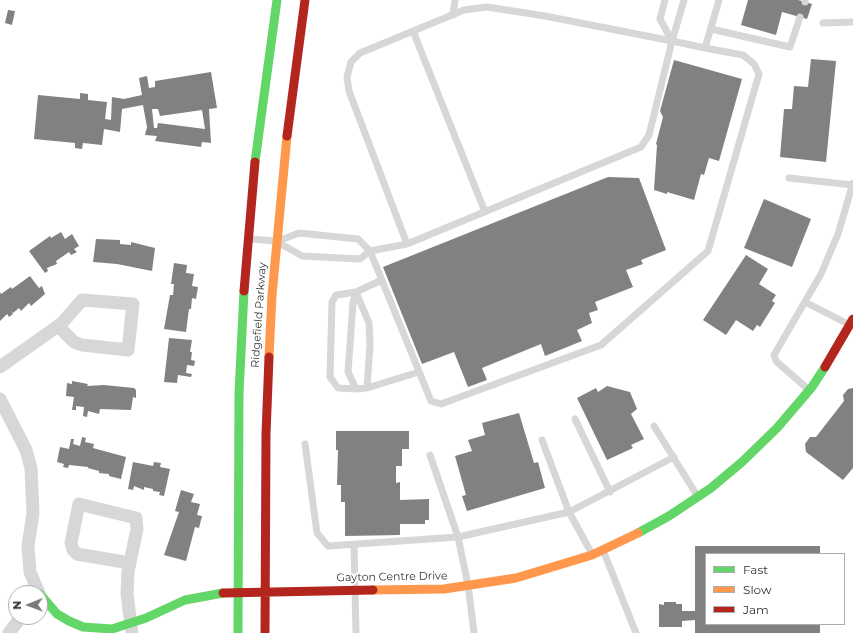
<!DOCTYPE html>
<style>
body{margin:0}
#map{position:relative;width:853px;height:633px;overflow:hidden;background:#fff;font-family:Montserrat,sans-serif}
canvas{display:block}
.legend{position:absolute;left:705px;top:553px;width:140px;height:72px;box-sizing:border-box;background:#fff;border:1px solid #adadad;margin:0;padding:5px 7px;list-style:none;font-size:12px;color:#333}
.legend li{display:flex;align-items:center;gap:8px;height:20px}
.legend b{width:20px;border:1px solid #adadad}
.north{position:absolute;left:8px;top:585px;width:40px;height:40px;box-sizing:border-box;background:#fff;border:1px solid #adadad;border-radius:50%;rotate:269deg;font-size:11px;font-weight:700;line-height:16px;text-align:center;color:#333}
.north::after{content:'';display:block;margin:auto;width:14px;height:18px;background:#7a7a7a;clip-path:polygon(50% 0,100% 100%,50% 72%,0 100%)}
</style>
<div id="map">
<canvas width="853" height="633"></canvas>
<ul class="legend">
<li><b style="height:5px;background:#63d668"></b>Fast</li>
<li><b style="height:5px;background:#ff974d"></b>Slow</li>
<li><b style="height:5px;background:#b3261e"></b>Jam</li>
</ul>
<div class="north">N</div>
</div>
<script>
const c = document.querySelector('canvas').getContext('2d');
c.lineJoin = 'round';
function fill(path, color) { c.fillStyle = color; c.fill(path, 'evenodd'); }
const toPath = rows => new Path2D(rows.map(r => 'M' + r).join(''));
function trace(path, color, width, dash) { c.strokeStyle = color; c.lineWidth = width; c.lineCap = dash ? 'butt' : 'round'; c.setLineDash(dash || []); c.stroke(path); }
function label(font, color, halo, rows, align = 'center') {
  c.font = font + ' Montserrat,sans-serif'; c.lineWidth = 4; c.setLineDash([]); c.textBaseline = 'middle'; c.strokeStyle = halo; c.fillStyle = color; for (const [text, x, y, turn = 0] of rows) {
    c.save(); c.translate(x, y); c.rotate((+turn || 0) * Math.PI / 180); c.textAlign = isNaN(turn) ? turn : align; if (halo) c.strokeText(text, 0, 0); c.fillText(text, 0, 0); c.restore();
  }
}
const building = toPath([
 [748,0,798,0,812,4,807,19,782,12,776,35,741,25],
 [8,10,15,11,12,25,5,23],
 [811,59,836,61,826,162,780,157,784,109,792,109,794,86,808,87],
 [674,60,742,79,719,161,709,158,704,175,701,174,694,200,667,192,667,194,654,190,657,145,656,144,663,117,660,111],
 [211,72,217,108,209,109,211,143,202,142,201,147,155,141,157,136,145,135,147,127,143,105,122,109,120,132,104,129,102,145,83,143,82,149,75,148,75,143,34,139,38,95,80,99,80,93,88,94,88,100,107,102,105,119,111,120,112,97,124,99,142,95,139,78,147,76,149,88,155,87,155,81],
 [152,109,158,109,160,116,202,110,205,129,158,123,157,128,154,128],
 [608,177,639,178,666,250,641,260,643,264,626,270,633,287,595,302,598,310,589,313,592,323,577,330,582,341,545,356,541,344,482,368,487,380,468,387,454,352,422,364,383,267],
 [764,199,811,219,792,267,744,248],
 [61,232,65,239,72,234,79,246,74,249,77,252,71,255,69,252,56,261,57,264,47,268,48,271,45,273,29,251,50,236,51,238],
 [96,239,120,240,120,244,131,245,131,242,155,248,152,271,117,264,93,262],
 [746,255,768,269,759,284,776,295,772,301,775,303,760,327,757,325,753,331,736,320,726,335,703,320],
 [174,263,187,265,186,273,194,274,192,286,198,287,196,299,192,298,191,309,189,309,186,332,164,329,170,295,173,295,174,284,171,284],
 [30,276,39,288,42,286,45,294,31,306,29,303,21,311,19,308,13,313,11,311,13,314,9,317,7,314,0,321,0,292,1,294,11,287,12,289],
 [169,338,192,340,190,352,192,352,191,360,195,361,194,366,187,365,186,373,192,374,191,377,178,375,177,383,164,382],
 [72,381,88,384,87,386,104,385,134,388,136,390,136,398,133,397,131,410,100,409,99,414,88,411,87,417,83,416,84,407,76,406,76,410,72,410,74,397,66,396,67,383,72,384],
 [607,386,630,392,637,409,631,414,644,439,631,445,633,448,607,460,577,398,596,388,598,392],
 [853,388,853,468,843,480,806,452,805,444,810,437,816,437,844,401,843,395,848,389],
 [519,413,534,463,538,462,545,488,467,511,462,496,466,495,455,456,472,451,468,440,485,435,482,423],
 [336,431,409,431,409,449,402,449,402,466,396,466,396,483,400,482,400,500,429,499,429,520,425,520,425,524,400,524,400,535,345,536,345,502,341,502,341,485,337,485,338,450,336,450],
 [82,437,86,438,85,442,94,444,93,448,126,457,121,479,109,476,109,474,99,473,99,471,88,468,88,467,69,465,68,468,63,467,64,464,57,462,60,447,69,449,71,439,74,439,73,444,80,446],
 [133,462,153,466,154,462,161,463,160,467,170,469,164,496,159,495,160,492,153,491,153,489,144,487,144,490,134,486,133,490,128,489],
 [181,490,194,494,191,502,200,504,197,515,202,516,199,528,195,527,186,561,164,555,179,512,175,511],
 [695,546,820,546,820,554,706,554,706,624,820,624,820,633,695,633,695,620,682,621,682,627,659,627,659,604,664,605,664,602,676,602,676,604,682,604,682,611,695,611]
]);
const lane = toPath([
 [665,0,660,19,672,41],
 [805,0,805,2],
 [453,15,455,0],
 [823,23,853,22],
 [711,29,790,47,800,17],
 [413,31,485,212],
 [705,48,719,0],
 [789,178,853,185],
 [250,239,276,241,302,256,360,259,370,251,358,239,299,233,278,241],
 [407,244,349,91,347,77,351,62,360,53,464,10,487,7,545,16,672,41,705,48,743,55,754,64,759,74,708,251,601,345,441,404,431,401,370,251,407,244,641,147,649,135,672,41,684,0],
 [382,280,356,292,353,303,348,372,356,389,367,388,419,372],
 [805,302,850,325],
 [356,389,338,388,330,377,332,302,336,295,356,292,369,323,370,345,367,388],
 [809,390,776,361,774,355,821,274,838,234,853,183],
 [575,419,610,492],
 [654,426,698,497],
 [542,440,569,512,592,554],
 [305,444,317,533,328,546,458,537,569,512,674,457],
 [430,455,458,537,468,585,474,633],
 [354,545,356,633],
 [603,550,636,633]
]);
const street = toPath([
 [0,367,58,326,62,323,82,300,133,304,128,350,82,345,74,342,58,326],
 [0,399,26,450,31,468,33,513,28,546,30,572,39,593],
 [130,563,77,554,73,550,71,543,79,504,136,518,137,529,128,572,127,594,132,633],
 [9,633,21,617]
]);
const fast = toPath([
 [255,162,277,0],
 [638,533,669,516,711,488,742,462,777,428,812,387,825,367],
 [40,594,57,614,69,621,83,627,112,629,146,618,185,600,223,593],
 [238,633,239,393,244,291]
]);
const slow = toPath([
 [269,357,272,295,287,136],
 [373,590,444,589,516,578,592,555,638,533]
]);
const jam = toPath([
 [287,136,305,0],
 [244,291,255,162],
 [825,367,853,319],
 [223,593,373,590],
 [265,633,266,434,269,357]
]);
const streetNames = [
 ["Ridgefield Parkway",259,315,-86],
 ["Gayton Centre Drive",392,577,-1]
];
fill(building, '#818181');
trace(lane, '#d7d7d7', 7);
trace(street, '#d7d7d7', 13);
trace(fast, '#63d668', 9);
trace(slow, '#ff974d', 9);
trace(jam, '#b3261e', 9);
label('11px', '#333', '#fff', streetNames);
</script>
